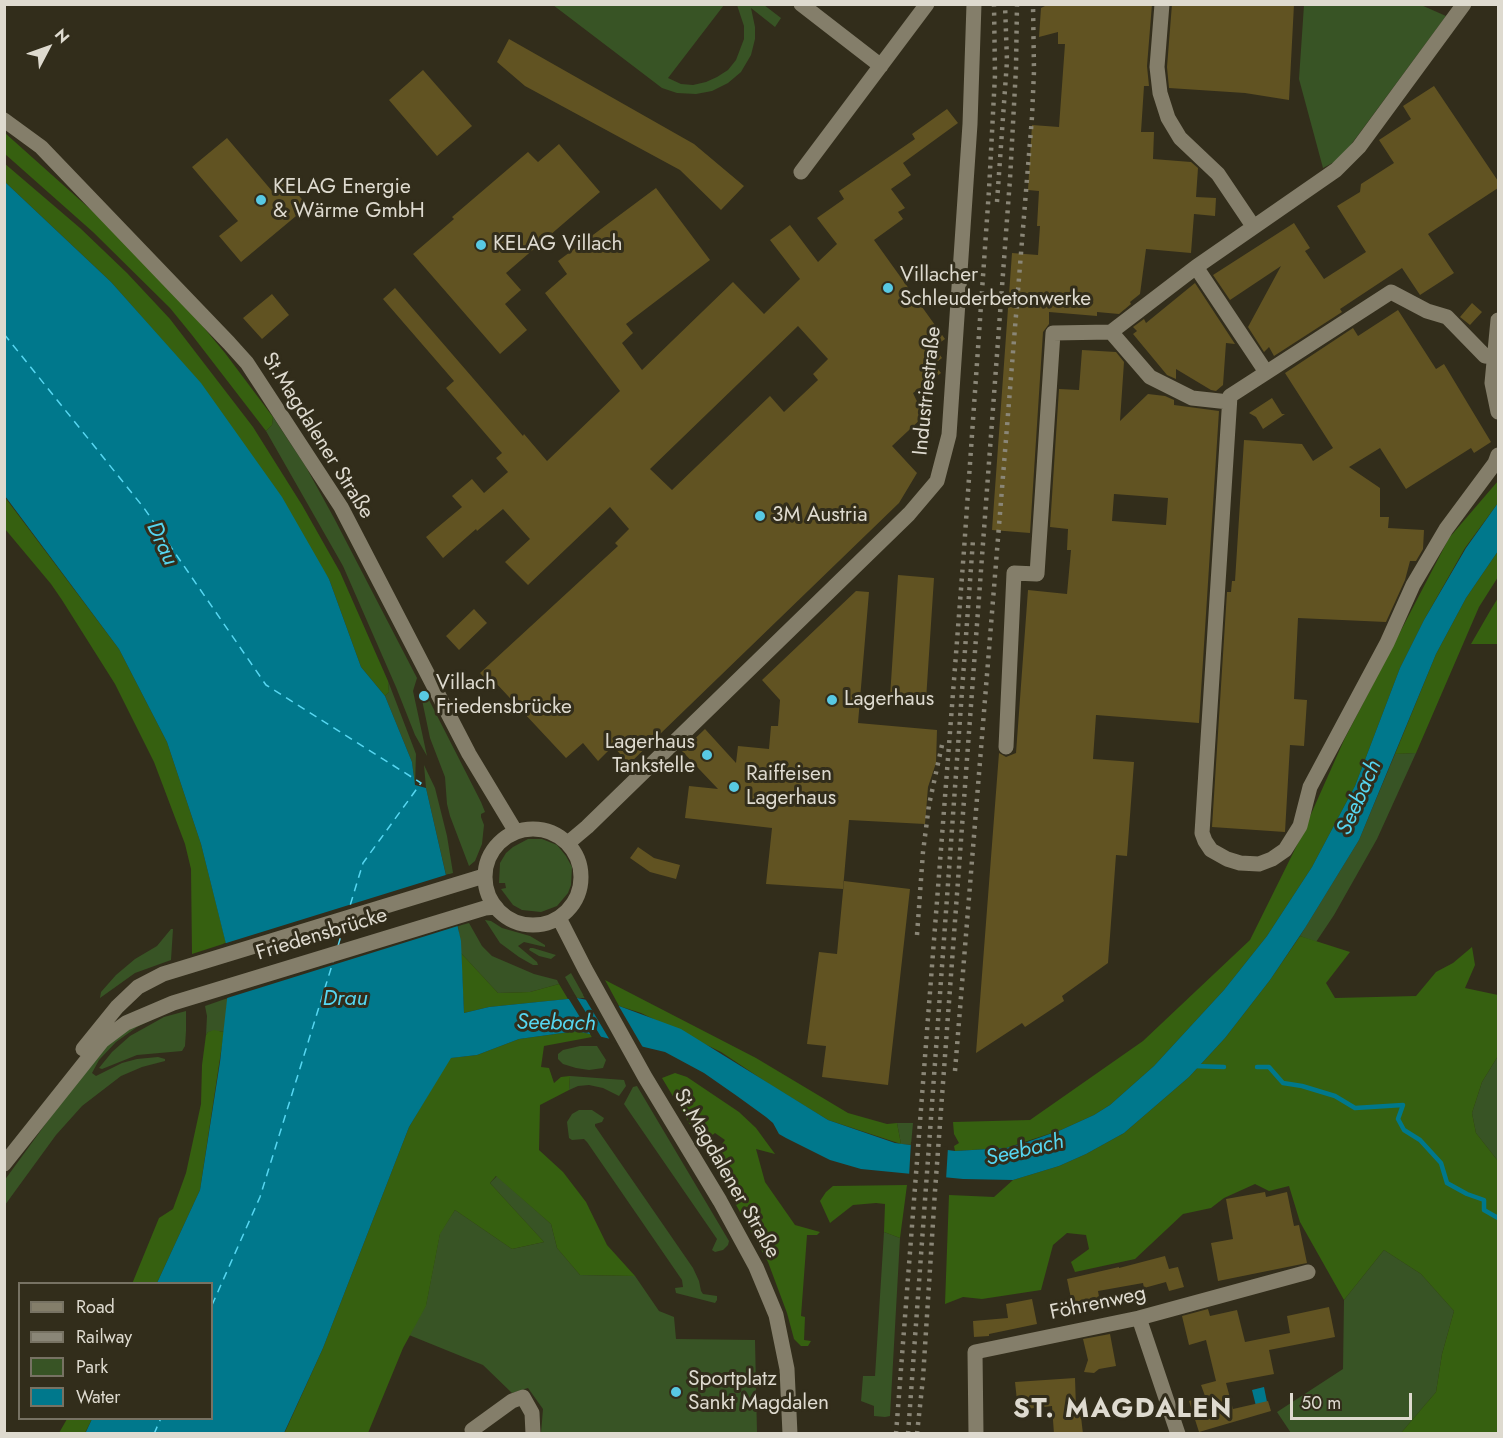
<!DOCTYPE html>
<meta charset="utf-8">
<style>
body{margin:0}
#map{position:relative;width:1503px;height:1438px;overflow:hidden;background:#322d1b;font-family:Jost,sans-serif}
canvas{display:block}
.frame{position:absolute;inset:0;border:6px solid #dedacf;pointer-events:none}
.legend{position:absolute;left:18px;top:1282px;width:195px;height:138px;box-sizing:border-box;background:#322d1b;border:2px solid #777263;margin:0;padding:8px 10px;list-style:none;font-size:18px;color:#dedacf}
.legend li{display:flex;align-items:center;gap:12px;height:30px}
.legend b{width:30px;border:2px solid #777263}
.north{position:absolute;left:18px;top:18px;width:60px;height:60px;-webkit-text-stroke:4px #322d1b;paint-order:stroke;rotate:49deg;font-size:16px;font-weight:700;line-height:24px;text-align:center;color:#dedacf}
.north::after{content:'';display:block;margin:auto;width:21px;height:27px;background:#dedacf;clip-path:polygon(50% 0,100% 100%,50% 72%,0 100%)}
.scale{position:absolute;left:1290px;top:1393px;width:122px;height:27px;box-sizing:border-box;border:3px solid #dedacf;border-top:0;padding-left:8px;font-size:18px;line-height:21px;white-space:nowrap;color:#dedacf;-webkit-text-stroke:4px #322d1b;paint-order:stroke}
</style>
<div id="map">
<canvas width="1503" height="1438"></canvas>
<div class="frame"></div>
<ul class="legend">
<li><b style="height:8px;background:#847e6a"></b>Road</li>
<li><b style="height:8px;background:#8a8677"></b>Railway</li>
<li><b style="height:16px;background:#385425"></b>Park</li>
<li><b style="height:16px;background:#00788c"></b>Water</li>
</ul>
<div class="north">N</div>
<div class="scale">50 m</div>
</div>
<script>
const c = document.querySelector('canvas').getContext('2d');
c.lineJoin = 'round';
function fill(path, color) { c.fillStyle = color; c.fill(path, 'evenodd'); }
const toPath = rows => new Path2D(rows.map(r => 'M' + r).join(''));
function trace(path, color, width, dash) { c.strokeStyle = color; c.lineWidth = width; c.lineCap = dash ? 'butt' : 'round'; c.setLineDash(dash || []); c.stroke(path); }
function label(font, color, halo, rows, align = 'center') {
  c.font = font + ' Jost,sans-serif'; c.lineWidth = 6; c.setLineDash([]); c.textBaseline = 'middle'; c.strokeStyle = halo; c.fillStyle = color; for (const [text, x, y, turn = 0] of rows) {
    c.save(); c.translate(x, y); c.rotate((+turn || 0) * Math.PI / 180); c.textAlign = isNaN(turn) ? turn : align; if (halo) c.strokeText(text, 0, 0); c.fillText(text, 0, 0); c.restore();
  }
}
const green = toPath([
 [553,5,724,5,668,78,681,84,693,85,706,82,717,77,728,70,736,60,744,39,744,26,737,5,764,5,781,18,775,27,751,8,755,27,755,39,751,55,741,72,728,83,712,91,696,94,677,93,662,88],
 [1304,5,1421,5,1446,16,1350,146,1336,161,1323,168,1299,79],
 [273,417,306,467,334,518,417,678,413,691,427,756,415,735,396,687,343,566,266,431,272,425],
 [388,681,416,754,415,785,412,762,385,696,389,692],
 [422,693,426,694,481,802,485,812,481,814,481,817,484,825,482,844,475,861,469,866,450,816,447,804,445,777,430,738,422,700],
 [1416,753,1377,839,1334,915,1316,942,1300,936,1359,840,1395,754],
 [424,765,435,788,447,836,453,873,446,875,426,788],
 [528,839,542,839,557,845,566,856,572,867,571,885,568,893,557,906,541,912,522,910,513,905,501,889,506,888,505,883,499,883,500,863,506,853,513,847],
 [485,920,491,921,502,928,530,936,545,945,545,947,524,942,518,946,537,962,538,965,533,965,519,957,500,943],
 [469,923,482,946,492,956,534,974,557,980,559,984,530,992,498,993,461,953,458,926],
 [171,929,173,929,171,960,135,973,100,998,101,992,116,975,135,959,157,946],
 [530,948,533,948,556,955,551,959,539,956,529,950],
 [571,973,585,998,577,998,565,977],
 [228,998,224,1032,219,1031,208,1032,206,1035,207,1016,205,1006],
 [186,1011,186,1031,185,1046,182,1051,137,1055,102,1069,99,1068,112,1052,130,1036,164,1017],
 [157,1017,137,1027,116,1042,99,1060,92,1073,96,1076,122,1063,137,1059,158,1057,165,1059,165,1061,142,1067,121,1076,82,1106,56,1135,5,1205,4,1181,82,1074,101,1051,123,1031],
 [580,1046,597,1046,606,1060,603,1068,589,1070,576,1068,563,1064,558,1059,558,1054,563,1050],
 [1498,1056,1498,1161,1476,1133,1472,1113,1482,1082],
 [570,1076,624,1080,626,1086,619,1096,603,1088,589,1085,578,1086,569,1090],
 [637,1086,729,1241,728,1245,723,1250,715,1252,712,1250,717,1239,624,1104,633,1087],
 [579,1110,592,1110,604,1118,602,1122,595,1124,595,1126,693,1268,699,1281,701,1291,703,1294,717,1296,717,1300,715,1303,676,1293,675,1288,683,1287,682,1280,587,1142,584,1139,572,1140,569,1138,567,1122,572,1114],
 [897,1123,913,1123,911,1145,901,1144],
 [497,1176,551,1224,557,1248,580,1275,635,1276,659,1311,674,1317,676,1339,755,1340,757,1433,541,1433,543,1409,528,1388,512,1393,483,1365,409,1335,426,1305,440,1233,455,1210,512,1249,544,1242,490,1183],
 [884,1232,900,1238,890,1416,885,1417,874,1416,874,1406,861,1401,863,1376,875,1376],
 [1384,1250,1421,1274,1454,1311,1442,1354,1436,1392,1401,1433,1291,1433,1277,1412,1343,1369,1344,1300]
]);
const forest = toPath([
 [5,133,118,234,180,299,225,353,273,417,272,425,266,431,192,335,170,308,93,232,5,154],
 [4,163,80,228,127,273,170,319,253,427,302,505,340,572,388,681,389,692,385,696,361,667,329,579,201,384,111,282,5,182],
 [1498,481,1498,503,1465,548,1424,620,1400,668,1355,786,1312,867,1267,936,1224,990,1154,1066,1110,1105,1094,1115,1061,1130,1006,1148,955,1151,954,1146,959,1143,954,1134,953,1122,1030,1120,1143,1041,1250,940,1299,841,1344,740,1449,538],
 [4,496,119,649,167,742,201,844,226,943,192,954,191,869,185,844,154,762,115,684,62,600,51,584,5,529],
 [1498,551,1498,577,1479,607,1416,753,1395,754,1436,654,1466,598],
 [1498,598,1498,644,1471,644,1490,611],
 [1300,936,1350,952,1326,983,1335,998,1416,996,1436,972,1453,963,1472,947,1475,965,1465,988,1498,995,1498,1056,1482,1082,1472,1113,1476,1133,1498,1161,1498,1433,1401,1433,1436,1392,1442,1354,1454,1311,1421,1274,1384,1250,1344,1300,1300,1222,1289,1186,1269,1191,1255,1184,1224,1198,1211,1208,1183,1214,1135,1259,1075,1272,1071,1262,1089,1249,1086,1235,1067,1233,1053,1245,1041,1290,982,1299,963,1297,945,1304,949,1195,994,1197,1013,1180,1059,1166,1086,1154,1124,1133,1189,1077,1225,1038,1270,980],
 [461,953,498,993,530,992,559,984,568,999,489,1007,464,1013],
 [605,980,756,1058,848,1113,887,1124,897,1123,901,1144,828,1120,769,1084,721,1052,641,1013,619,1006],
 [214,1030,224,1032,200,1190,157,1283,132,1284,159,1218,173,1209,186,1173,201,1104,202,1065,206,1035,208,1032],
 [577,1031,590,1034,592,1037,544,1046,541,1067,549,1068,554,1083,561,1077,570,1076,569,1090,540,1105,539,1150,563,1172,586,1202,607,1245,635,1276,580,1275,557,1248,551,1224,496,1176,490,1183,544,1242,512,1249,455,1210,440,1234,426,1306,403,1348,368,1433,284,1434,323,1348,409,1127,450,1058,477,1055,519,1039],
 [675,1073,687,1077,739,1112,756,1128,775,1154,756,1149,765,1182,795,1225,820,1232,817,1235,807,1235,801,1316,805,1317,804,1340,811,1341,808,1346,801,1346,794,1339,787,1313,768,1262,712,1162,713,1157,725,1140,715,1133,710,1137,702,1137,695,1133,662,1078],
 [907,1185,900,1238,884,1232,885,1204,876,1203,853,1205,830,1223,820,1201,826,1192,833,1186],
 [67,1419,67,1418,92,1419,85,1433,59,1433]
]);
const water = toPath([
 [5,182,111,282,201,383,282,497,329,579,361,667,385,696,412,762,415,785,426,788,461,941,464,1013,489,1007,577,998,619,1006,681,1029,828,1120,895,1143,955,1151,1006,1148,1027,1142,1061,1130,1094,1115,1110,1105,1154,1066,1224,990,1267,936,1312,867,1355,786,1400,668,1424,620,1466,548,1498,503,1498,551,1466,598,1436,654,1359,840,1305,928,1270,980,1225,1038,1189,1077,1124,1133,1086,1154,1059,1166,1013,1180,963,1179,861,1169,830,1160,786,1138,779,1134,773,1123,766,1117,737,1096,704,1073,665,1052,577,1031,519,1039,477,1055,451,1058,409,1127,323,1348,284,1433,85,1434,92,1419,212,1418,212,1284,157,1283,200,1190,220,1062,231,964,201,844,167,742,119,649,5,496],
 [1264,1387,1268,1407,1257,1410,1252,1390]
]);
const pier = toPath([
 [449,874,461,925,224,999,228,964,223,944],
 [575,995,577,998,603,1040,592,1037,567,996],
 [583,995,617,1003,645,1051,611,1042],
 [911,1142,948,1147,946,1180,909,1177]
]);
const stream = toPath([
 [1194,1066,1224,1067],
 [1257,1067,1269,1067,1283,1083,1302,1086,1335,1096,1355,1108,1403,1105,1398,1119,1404,1130,1420,1140,1441,1163,1447,1183,1467,1194,1484,1200,1484,1210,1498,1218]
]);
const ferry = toPath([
 [4,334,144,508,266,685,421,783,363,863,349,909],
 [338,946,344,925],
 [212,1305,260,1197,333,962],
 [154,1434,161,1418]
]);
const building = toPath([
 [1049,4,1152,4,1147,66,1149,86,1144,86,1141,132,1154,132,1153,159,1191,162,1198,168,1196,197,1216,198,1215,216,1194,214,1191,253,1146,249,1140,294,1130,302,1131,304,1119,314,1097,312,1097,316,1049,312,1049,324,1043,332,1030,533,992,530,1012,253,1038,255,1040,226,1037,226,1039,191,1028,190,1032,125,1059,127,1065,44,1058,44,1058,32,1039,37,1041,8],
 [1172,4,1294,4,1289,100,1245,93,1169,88,1167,67],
 [509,39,694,144,744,186,721,210,680,170,525,86,497,62],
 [423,70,472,126,437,156,389,100],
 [1434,86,1498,181,1498,188,1428,234,1454,273,1420,295,1402,268,1340,309,1342,312,1274,356,1269,347,1264,352,1248,327,1281,266,1230,300,1213,275,1294,223,1310,248,1305,251,1324,279,1366,252,1337,206,1360,192,1361,184,1394,163,1379,140,1411,119,1403,106],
 [947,109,958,123,903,163,911,175,891,189,905,208,898,212,903,219,874,240,945,339,934,347,942,358,934,364,941,373,913,393,924,416,892,446,917,473,899,503,629,764,613,746,598,761,583,743,566,758,494,681,490,684,480,673,618,546,615,543,629,529,610,507,528,585,505,562,530,539,503,509,477,531,476,529,443,558,426,537,462,507,452,496,472,479,484,493,508,472,496,458,502,453,446,388,454,381,383,299,395,288,523,436,524,434,547,461,620,391,545,293,567,274,558,261,656,188,710,260,626,324,633,333,622,343,642,370,733,282,764,314,800,279,770,240,790,225,818,262,837,244,817,218,844,199,839,191,915,139,912,134],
 [798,326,828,359,813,374,818,380,784,412,770,396,672,490,650,469],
 [227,138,272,191,285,180,308,206,241,262,219,236,238,221,192,167],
 [559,144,600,192,506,273,521,290,505,304,527,330,500,354,413,254,454,219,452,217,528,152,538,162],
 [1195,283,1235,344,1226,343,1223,385,1216,391,1211,390,1176,369,1176,379,1167,375,1133,334,1137,331,1133,327,1144,319,1146,323],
 [272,294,289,315,262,339,243,318],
 [1472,303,1482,312,1470,325,1460,317],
 [1398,310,1436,369,1444,364,1491,442,1474,453,1471,448,1406,489,1380,448,1349,467,1380,488,1380,517,1389,517,1388,528,1424,530,1423,549,1416,561,1410,561,1405,580,1386,622,1298,618,1294,699,1307,700,1304,746,1290,745,1285,832,1212,827,1227,592,1231,592,1232,581,1235,581,1244,440,1302,444,1313,461,1333,448,1285,373,1353,328,1358,336],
 [1082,350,1116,352,1124,362,1120,421,1148,394,1165,396,1174,400,1174,405,1219,411,1199,723,1096,715,1093,759,1134,762,1127,856,1116,855,1108,963,1062,996,1064,1001,1025,1027,1022,1023,976,1053,999,753,1006,757,1016,753,1028,590,1067,594,1071,550,1067,550,1068,529,1050,527,1059,389,1079,390],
 [1114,494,1168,498,1166,525,1112,521],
 [1272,398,1282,414,1285,414,1263,429,1256,417,1249,413],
 [898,575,934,578,926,700,890,697],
 [856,591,869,592,858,723,937,730,936,763,928,787,925,824,849,820,843,889,766,884,772,828,685,818,689,786,718,789,682,751,705,729,736,763,738,746,769,749,771,726,778,726,780,700,762,680],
 [474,609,487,623,459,650,446,636],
 [638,847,654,858,680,865,676,879,650,872,630,858],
 [844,881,910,889,888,1085,822,1077,826,1046,807,1044,819,952,837,954],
 [1265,1192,1266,1197,1287,1192,1294,1226,1299,1225,1307,1263,1218,1281,1211,1243,1233,1239,1226,1199],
 [1165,1256,1169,1269,1178,1267,1184,1287,1169,1291,1166,1282,1144,1288,1143,1283,1098,1291,1100,1302,1084,1305,1083,1300,1072,1303,1067,1279,1119,1267,1119,1268],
 [1032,1299,1037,1324,989,1334,989,1336,974,1337,973,1321,1008,1318,1006,1304],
 [1329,1307,1335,1337,1269,1350,1274,1374,1226,1383,1233,1409,1268,1401,1271,1411,1199,1432,1189,1401,1205,1396,1201,1385,1216,1381,1206,1340,1189,1345,1182,1316,1208,1309,1210,1316,1237,1310,1245,1342,1290,1333,1287,1316],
 [1110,1334,1116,1366,1099,1369,1094,1373,1084,1372,1088,1360,1083,1339],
 [1075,1378,1076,1408,1080,1408,1083,1434,1054,1434,1052,1406,1018,1410,1015,1382]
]);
const minor = toPath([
 [801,4,881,66],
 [1162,4,1157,67,1160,93,1168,118,1180,138,1218,174,1253,226],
 [4,120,41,147,229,343,247,363,341,507,469,754,516,832],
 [801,172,927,4],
 [1196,267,1266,372],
 [1498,320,1492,383,1498,412],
 [1111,332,1150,377,1192,398,1229,402],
 [1495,357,1485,356,1447,317,1427,311,1391,292,1230,396,1202,833,1205,841,1211,850,1227,859,1240,863,1259,864,1272,859,1285,850,1300,826,1310,787,1387,643,1413,585,1446,529,1495,463,1498,455],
 [1006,747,1014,573,1037,574,1053,333,1111,332,1196,267,1336,170,1359,147,1464,4],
 '485 877a48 48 0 1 1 96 0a48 48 0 1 1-96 0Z',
 [568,843,587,827,909,514,937,481,949,435,970,124,974,4],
 [559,918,585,969,645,1077,720,1201,756,1267,776,1315,787,1369,790,1434],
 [83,1049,117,1007,138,987,163,974,484,876],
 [4,1164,102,1041,126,1023,173,1003,485,908,496,907],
 [1139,1318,1178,1434],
 [472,1430,512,1401,523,1397,532,1413,533,1434],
 [976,1434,975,1352,1139,1318,1308,1272]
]);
const rail = toPath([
 [997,202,1007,61,1005,4],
 [917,935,923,852,929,805,942,745],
 [955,1071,1032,117,1034,71,1033,4],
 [896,1434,964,550,989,190,995,75,994,4],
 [908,1434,973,540],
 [917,1434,923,1378,935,1191,1010,179,1016,68,1017,4]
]);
const markers = [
 [261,200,6,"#58c9e3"],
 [481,245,6,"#58c9e3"],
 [888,288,6,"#58c9e3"],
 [760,516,6,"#58c9e3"],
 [424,696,6,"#58c9e3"],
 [832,700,6,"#58c9e3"],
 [707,755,6,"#58c9e3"],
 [734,787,6,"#58c9e3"],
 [676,1392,6,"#58c9e3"]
];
const poiNames = [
 ["KELAG Energie",273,188],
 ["& Wärme GmbH",273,212],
 ["KELAG Villach",493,245],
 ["Villacher",900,276],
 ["Schleuderbetonwerke",900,300],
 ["3M Austria",772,516],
 ["Villach",436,684],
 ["Friedensbrücke",436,708],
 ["Lagerhaus",844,700],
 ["Lagerhaus",695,743,"right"],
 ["Tankstelle",695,767,"right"],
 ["Raiffeisen",746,775],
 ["Lagerhaus",746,799],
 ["Sportplatz",688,1380],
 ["Sankt Magdalen",688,1404]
];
const streetNames = [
 ["Industriestraße",928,391,-84],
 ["St.Magdalener Straße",317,436,58],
 ["Friedensbrücke",322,935,-17],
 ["St.Magdalener Straße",726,1174,60],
 ["Föhrenweg",1098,1304,-12]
];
const waterNames = [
 ["Drau",161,544,65],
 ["Seebach",1360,798,-66],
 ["Drau",345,1000],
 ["Seebach",556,1024,1],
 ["Seebach",1025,1151,-13]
];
const districtNames = [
 ["ST. MAGDALEN",1123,1410]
];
fill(green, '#385425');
fill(forest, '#366010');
fill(water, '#00788c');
fill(pier, '#322d1b');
trace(stream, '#00788c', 4.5);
trace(ferry, '#56d6f1', 1.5, [8, 6]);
fill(building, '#615322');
trace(minor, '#847e6a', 15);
trace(rail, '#8a8677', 4.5, [3, 6]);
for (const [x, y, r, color] of markers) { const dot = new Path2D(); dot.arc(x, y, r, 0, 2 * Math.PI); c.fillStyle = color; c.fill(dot); trace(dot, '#322d1b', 2); }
label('21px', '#dedacf', '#322d1b', poiNames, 'left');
label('21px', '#dedacf', '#322d1b', streetNames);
label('italic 22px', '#56d6f1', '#322d1b', waterNames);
c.letterSpacing = '1.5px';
label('bold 27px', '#dedacf', '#322d1b', districtNames);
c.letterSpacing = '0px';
</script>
